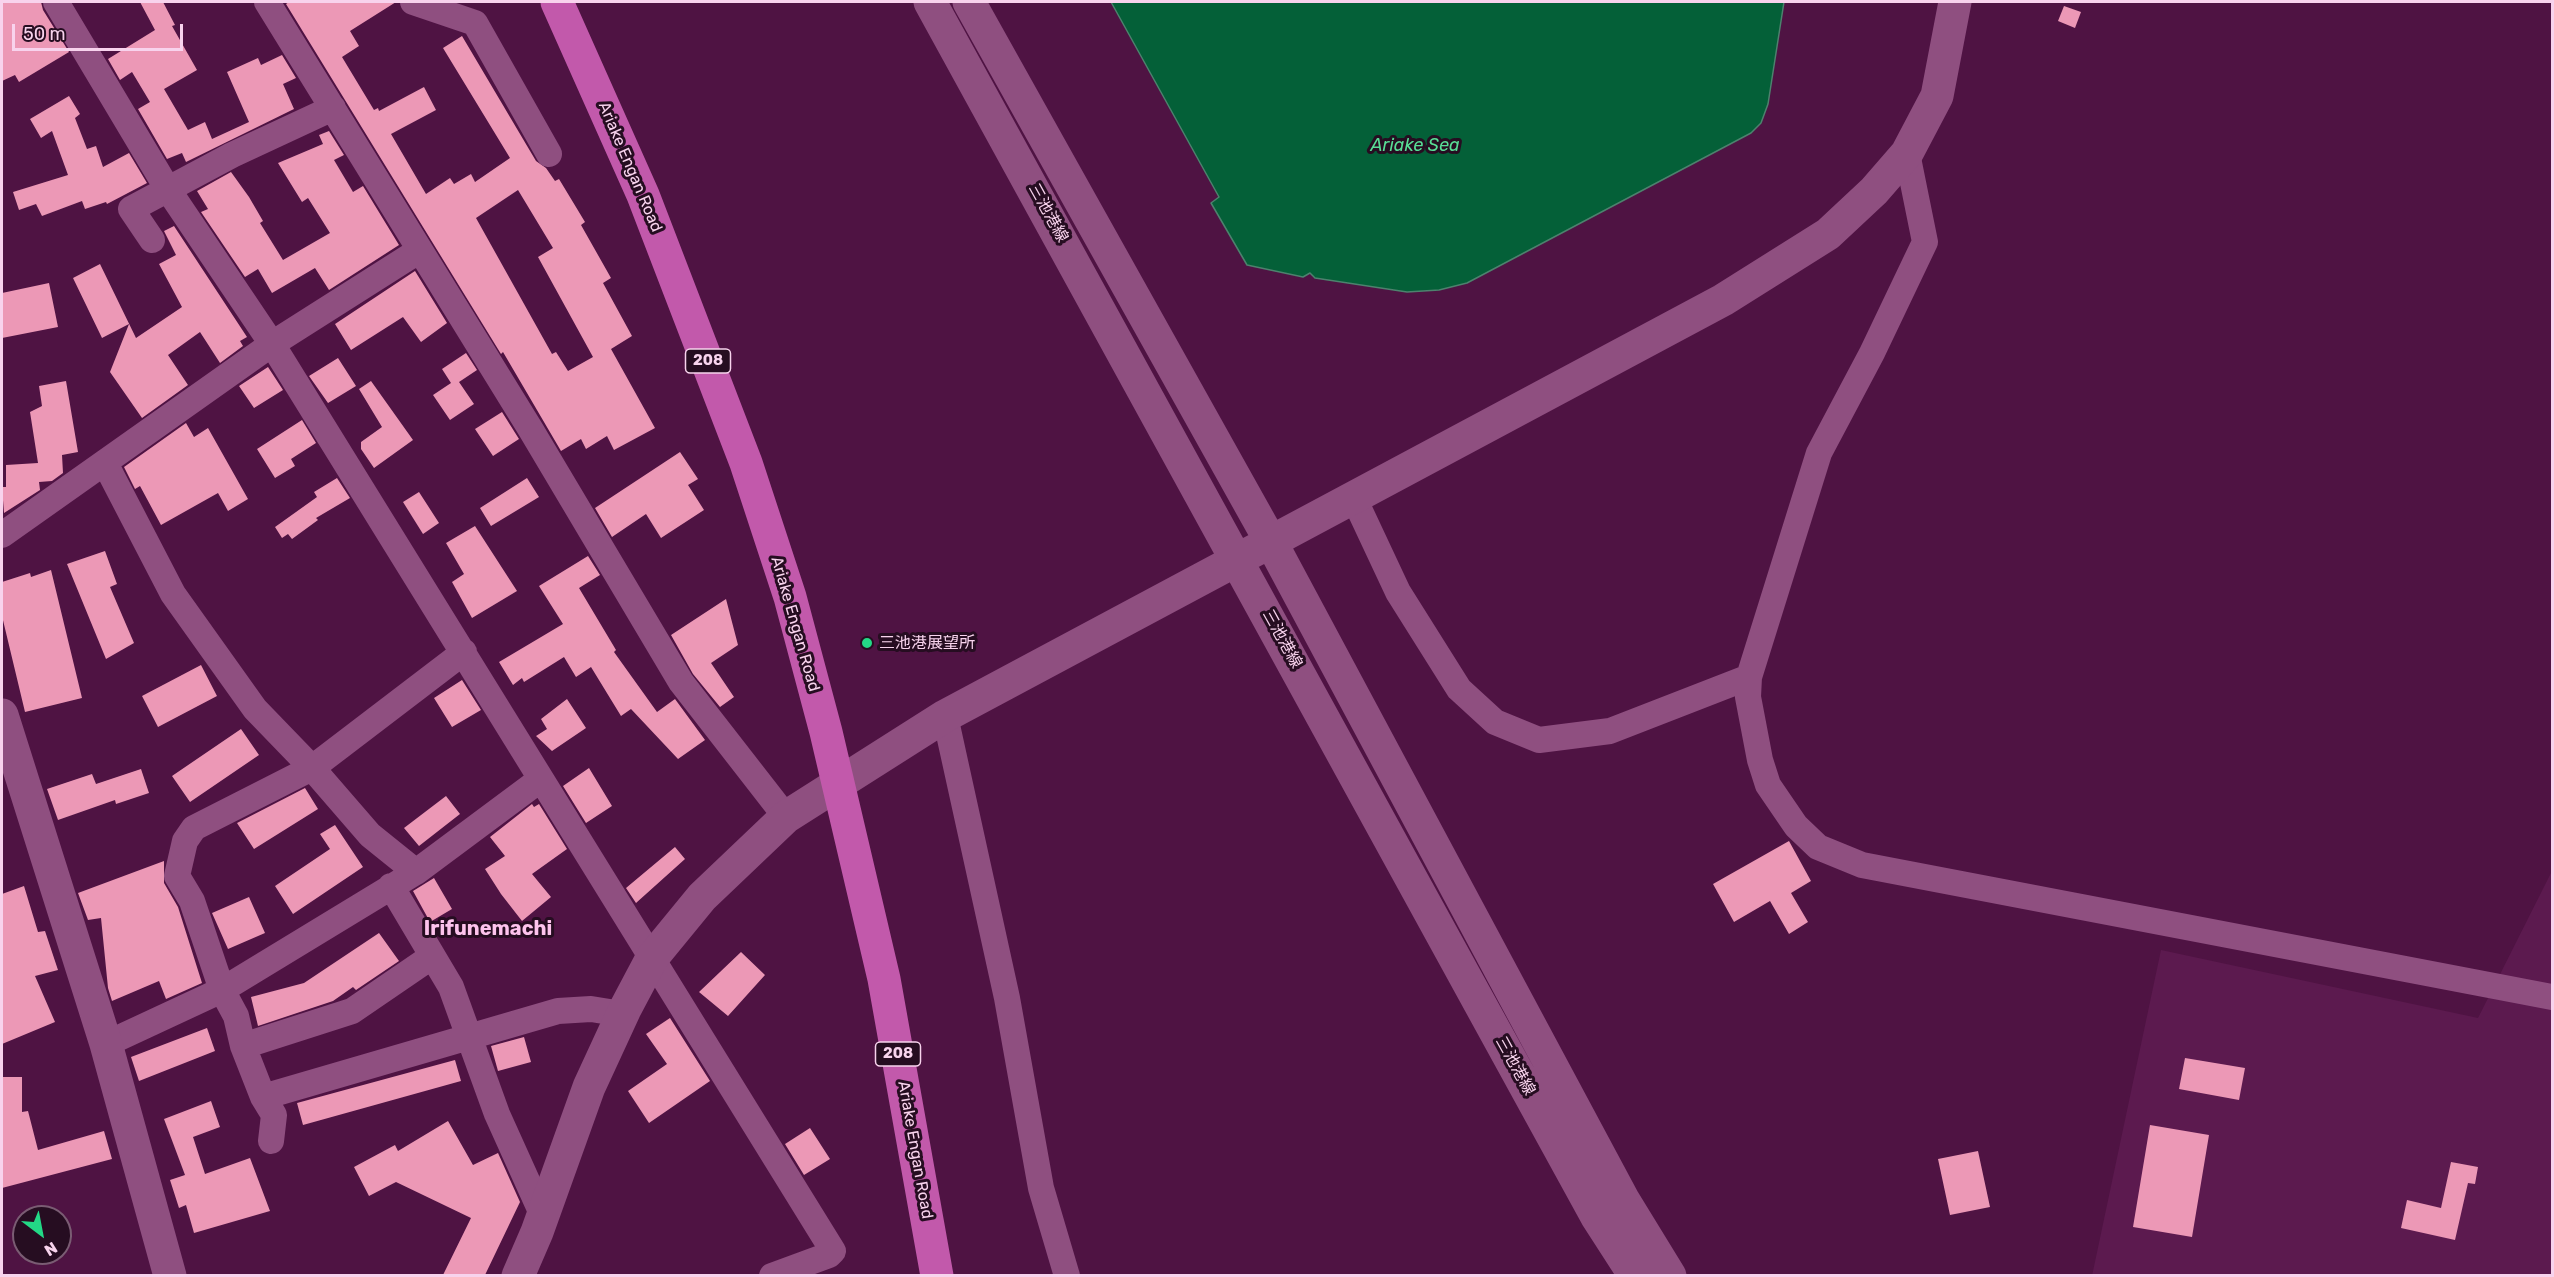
<!DOCTYPE html>
<meta charset="utf-8">
<style>
body{margin:0}
#map{position:relative;width:2554px;height:1277px;overflow:hidden;background:#4f1343;font-family:Rubik,sans-serif}
canvas{display:block}
.frame{position:absolute;inset:0;border:3px solid #f8d3ed;pointer-events:none}
.north{position:absolute;left:12px;top:1205px;width:60px;height:60px;box-sizing:border-box;background:#260d21;border:2px solid #7a5c73;border-radius:50%;rotate:148deg;font-size:16px;font-weight:700;line-height:24px;text-align:center;color:#f8d3ed}
.north::after{content:'';display:block;margin:auto;width:21px;height:27px;background:#23d886;clip-path:polygon(50% 0,100% 100%,50% 72%,0 100%)}
.scale{position:absolute;left:12px;top:24px;width:171px;height:27px;box-sizing:border-box;border:3px solid #f8d3ed;border-top:0;padding-left:8px;font-size:18px;line-height:21px;white-space:nowrap;color:#f8d3ed;-webkit-text-stroke:4px #260d21;paint-order:stroke}
</style>
<div id="map">
<canvas width="2554" height="1277"></canvas>
<div class="frame"></div>
<div class="north">N</div>
<div class="scale">50 m</div>
</div>
<script>
const c = document.querySelector('canvas').getContext('2d');
c.lineJoin = 'round';
function fill(path, color) { c.fillStyle = color; c.fill(path, 'evenodd'); }
const toPath = rows => new Path2D(rows.map(r => 'M' + r).join(''));
function trace(path, color, width, dash) { c.strokeStyle = color; c.lineWidth = width; c.lineCap = dash ? 'butt' : 'round'; c.setLineDash(dash || []); c.stroke(path); }
function label(font, color, halo, rows, align = 'center') {
  c.font = font + ' Rubik,"Noto Sans JP",sans-serif'; c.lineWidth = 6; c.setLineDash([]); c.textBaseline = 'middle'; c.strokeStyle = halo; c.fillStyle = color; for (const [text, x, y, turn = 0] of rows) {
    c.save(); c.translate(x, y); c.rotate((+turn || 0) * Math.PI / 180); c.textAlign = isNaN(turn) ? turn : align; if (halo) c.strokeText(text, 0, 0); c.fillText(text, 0, 0); c.restore();
  }
}
const built = toPath([
 [2552,871,2552,1275,2092,1276,2161,950,2478,1018]
]);
const water = toPath([
 [1111,2,1784,2,1768,104,1761,123,1751,133,1467,283,1439,290,1407,292,1315,278,1310,273,1303,277,1247,265,1211,203,1219,197,1111,2]
]);
const building = toPath([
 [2,2,41,2,43,10,69,52,19,82,15,75,2,81],
 [140,2,163,2,175,25,172,26,197,70,164,89,188,130,205,122,212,139,249,122,227,72,258,58,261,65,282,55,296,78,283,84,294,109,186,162,182,153,167,159,138,109,150,102,132,72,120,80,108,59,155,30],
 [289,2,396,2,350,31,359,46,342,57,374,110,378,108,379,111,424,87,436,110,391,134,426,194,450,178,454,184,471,174,475,182,510,158,443,48,462,36,536,161,546,168,555,181,559,179,585,222,581,225,611,278,603,283,632,336,611,349,655,428,614,450,607,436,586,449,581,439,561,451,503,352,501,354,286,4],
 [518,190,553,248,538,257,593,357,568,371,556,352,552,354,476,218],
 [2064,6,2081,12,2075,28,2058,21],
 [69,96,80,114,75,118,87,149,96,146,103,167,129,153,147,183,107,204,106,202,85,209,82,201,42,216,36,204,19,210,13,192,68,175,52,131,41,138,30,119],
 [329,131,344,155,334,160,353,192,363,186,399,245,329,290,315,268,272,293,258,269,245,277,201,212,208,209,197,191,231,172,249,197,263,221,260,223,283,260,330,233,308,198,302,202,278,163,323,144,319,135],
 [174,226,247,337,240,341,243,346,220,363,200,332,168,355,188,385,142,418,110,372,129,324,102,338,73,278,100,264,136,338,182,307,159,264,176,255,164,231],
 [415,271,447,323,421,342,403,317,351,350,335,324],
 [49,283,58,327,2,338,2,293],
 [466,353,477,370,459,382,474,404,450,420,433,395,451,383,442,369],
 [338,358,356,386,328,403,309,376],
 [268,367,283,390,254,408,239,386],
 [66,381,78,452,62,455,63,473,52,481,39,482,40,490,4,513,2,487,6,487,6,465,38,463,30,412,42,406,39,386],
 [371,381,413,440,374,468,361,449,361,442,382,427,359,389],
 [502,412,519,439,493,456,475,429],
 [302,420,316,443,291,459,295,466,275,478,257,449],
 [186,423,194,437,208,428,248,499,228,511,218,493,161,525,140,486,135,489,124,467],
 [680,452,698,479,688,485,704,510,661,538,646,514,612,537,595,508],
 [337,478,350,498,316,518,318,520,292,539,288,534,282,538,275,527,317,497,314,492],
 [527,478,539,497,491,526,480,508],
 [419,492,439,523,423,534,403,502],
 [475,526,517,591,472,618,452,582,464,574,446,543],
 [105,551,117,584,110,587,134,643,106,659,67,564],
 [588,556,600,575,579,588,616,650,614,652,657,712,675,699,705,740,678,759,631,709,621,716,591,667,576,677,564,657,524,682,522,678,513,685,499,662,563,624,539,586],
 [51,570,82,698,25,712,2,616,2,582,30,573,31,577],
 [726,599,738,645,711,663,734,697,720,707,693,674,671,635],
 [201,665,217,696,158,727,142,696],
 [462,680,481,710,452,727,434,698],
 [567,699,586,728,552,751,536,736,547,729,541,719],
 [241,729,259,755,190,802,172,776],
 [589,768,612,806,586,823,563,786],
 [141,769,149,793,116,804,115,800,58,820,47,789,92,774,96,784],
 [305,788,318,809,254,849,237,823],
 [446,796,460,814,419,846,404,828],
 [532,804,534,807,539,804,567,849,532,874,551,897,522,921,501,894,485,869,505,856,490,837],
 [335,825,363,867,293,914,275,886,330,849,320,834],
 [1789,841,1811,881,1791,893,1808,922,1789,934,1770,901,1734,922,1713,884],
 [675,847,685,859,636,903,626,888],
 [164,861,164,883,178,907,202,983,166,999,159,981,112,1001,108,988,101,918,88,920,78,893],
 [434,878,452,909,430,922,413,891],
 [24,886,38,932,45,931,58,970,35,976,55,1022,2,1044,2,894],
 [249,897,265,933,228,949,212,913],
 [379,933,399,961,356,990,353,987,333,1001,258,1026,251,997,304,983],
 [741,952,765,975,728,1016,699,992],
 [670,1018,710,1081,649,1123,628,1091,667,1064,646,1034],
 [207,1028,215,1051,139,1081,131,1057],
 [524,1037,531,1062,498,1071,491,1046],
 [2185,1058,2245,1068,2239,1100,2179,1089],
 [455,1060,461,1081,303,1125,297,1103],
 [2,1077,22,1077,22,1112,28,1111,38,1150,104,1131,112,1159,2,1188],
 [211,1101,220,1127,193,1137,205,1174,250,1158,270,1211,194,1233,186,1205,179,1208,170,1180,185,1175,164,1119],
 [448,1121,473,1165,498,1153,520,1202,485,1275,443,1275,471,1218,396,1182,369,1196,354,1167,395,1145,398,1151],
 [2150,1125,2209,1135,2192,1237,2133,1227],
 [810,1128,830,1159,804,1175,785,1144],
 [1978,1151,1990,1207,1950,1215,1938,1159],
 [2451,1162,2478,1167,2475,1184,2468,1183,2455,1240,2401,1228,2407,1200,2441,1208]
]);
const street = toPath([
 [56,2,167,188,272,344,833,1251,829,1255,772,1276],
 [267,2,531,430,681,682,786,817],
 [413,2,475,23,549,154],
 [1907,153,1925,242,1872,353,1819,453,1749,677,1748,697,1760,760,1768,785,1796,826,1818,847,1862,865,2552,997],
 [152,240,131,209,232,155,333,108],
 [105,463,173,594,255,709,312,768,370,835,416,872],
 [1353,496,1398,592,1459,689,1495,722,1539,740,1610,731,1749,677],
 [2,535,272,344,420,250],
 [945,716,1007,998,1041,1188,1067,1276],
 [391,886,451,987,497,1114,543,1216],
 [106,1044,222,990,416,872,541,779],
 [243,1046,352,1011,431,957],
 [263,1097,558,1011,591,1009,622,1014],
 [271,1141,274,1115,263,1097,243,1046,236,1016,222,990,192,901,177,876,185,841,194,828,312,768,464,652]
]);
const secondary = toPath([
 [930,2,1597,1217,1635,1276],
 [969,2,1271,542,1624,1201,1670,1276],
 [2,715,106,1044,170,1276],
 [518,1276,537,1232,589,1087,625,1009,652,958,702,897,786,817,945,716,1723,300,1828,234,1874,191,1907,153,1937,96,1955,2]
]);
const highway = toPath([
 [557,2,643,195,746,463,790,597,826,732,884,979,937,1276]
]);
const markers = [
 [867,643,6,"#23d886"]
];
const shields = [
 [708,361,45],
 [898,1054,45]
];
const shieldNames = [
 ["208",708,361],
 ["208",898,1054]
];
const streetNames = [
 ["Ariake Engan Road",630,167,67],
 ["三池港線",1048,213,61],
 ["Ariake Engan Road",795,624,74],
 ["三池港線",1282,639,61],
 ["三池港線",1515,1066,61],
 ["Ariake Engan Road",915,1150,80]
];
const poiNames = [
 ["三池港展望所",879,643]
];
const waterNames = [
 ["Ariake Sea",1415,146]
];
const quarterNames = [
 ["Irifunemachi",488,929]
];
fill(built, '#5c1a4f');
fill(water, '#046038');
trace(water, '#4d826e', 1.5);
fill(building, '#ec98b6');
trace(street, '#8f4f80', 26);
trace(secondary, '#8f4f80', 33);
trace(highway, '#c259ab', 33);
for (const [x, y, r, color] of markers) { const dot = new Path2D(); dot.arc(x, y, r, 0, 2 * Math.PI); c.fillStyle = color; c.fill(dot); trace(dot, '#260d21', 2); }
for (const [x, y, w] of shields) { const box = new Path2D(); box.roundRect(x - w / 2, y - 12, w, 24, 4.5); c.fillStyle = '#260d21'; c.fill(box); trace(box, '#f8d3ed', 1.5); }
label('bold 15px', '#f8d3ed', null, shieldNames);
label('16px', '#f8d3ed', '#260d21', streetNames);
label('16px', '#f8d3ed', '#260d21', poiNames, 'left');
label('italic 18px', '#58de96', '#260d21', waterNames);
label('bold 20px', '#fdc3ed', '#260d21', quarterNames);
</script>
